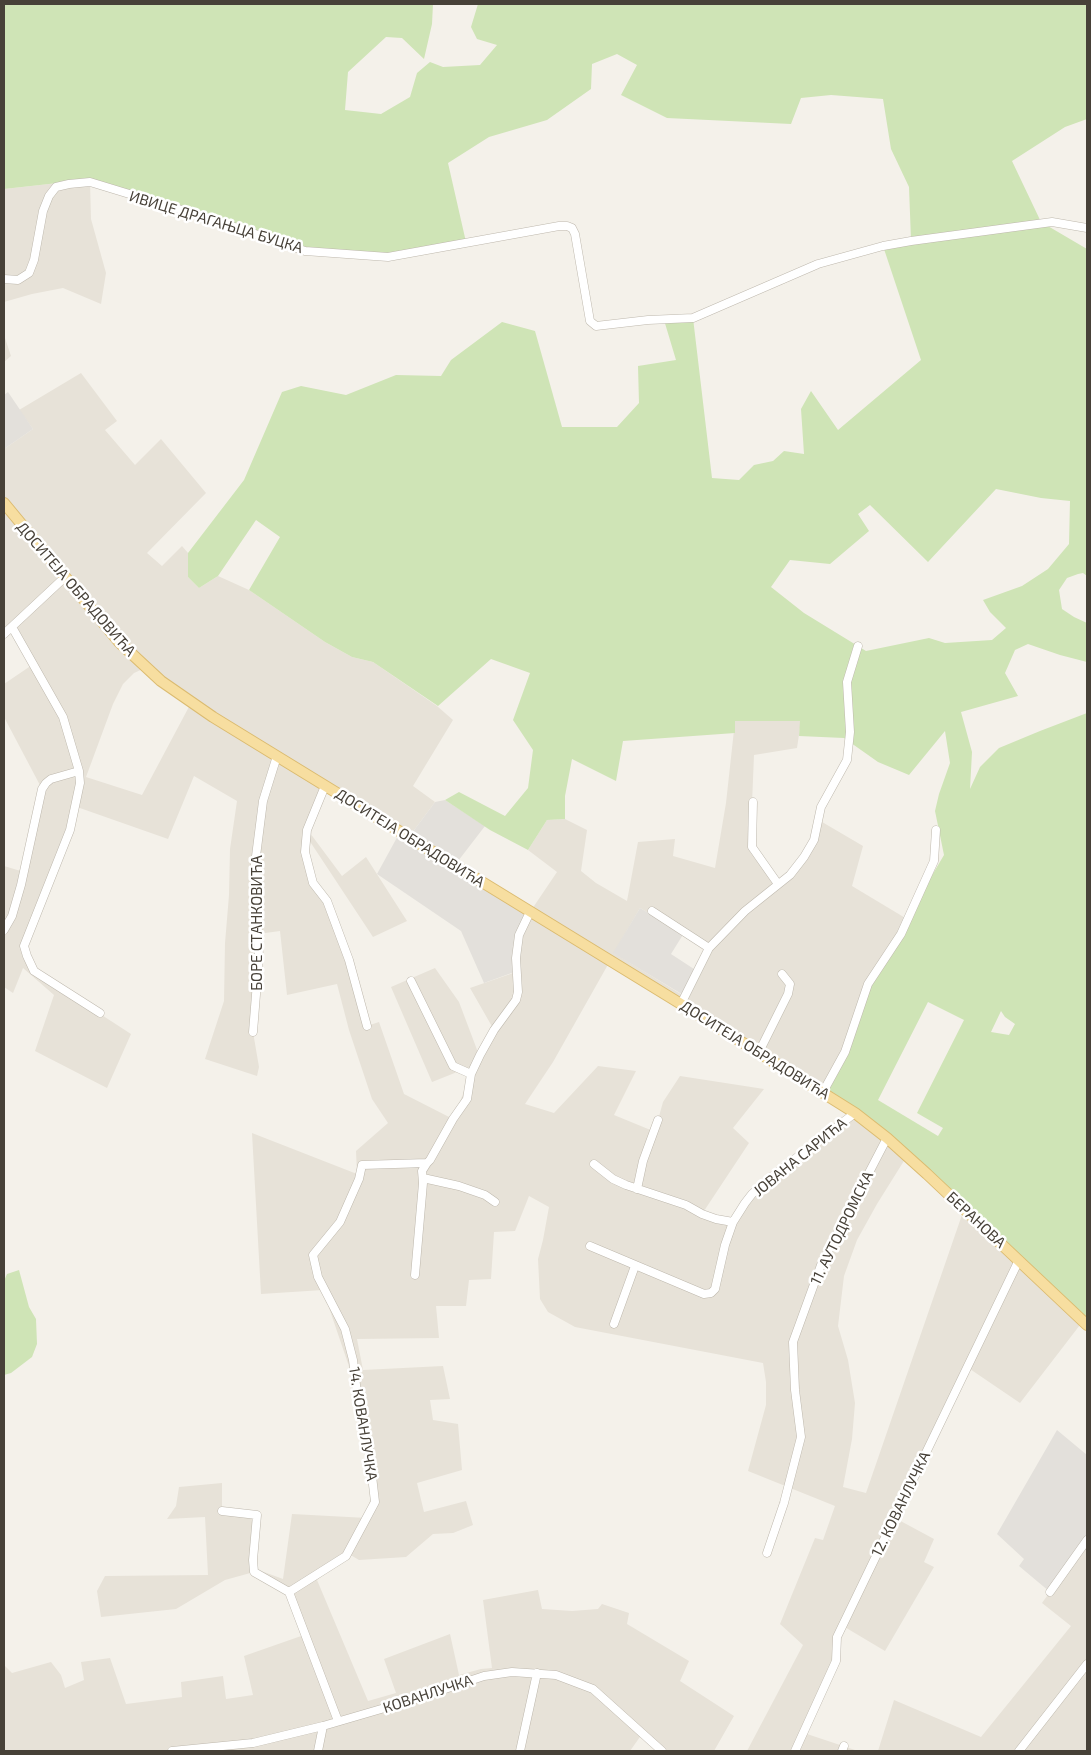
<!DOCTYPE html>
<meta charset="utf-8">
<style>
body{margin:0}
#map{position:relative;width:1091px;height:1755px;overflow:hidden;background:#f4f1ea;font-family:"Exo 2",sans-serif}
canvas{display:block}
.frame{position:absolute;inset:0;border:5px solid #474138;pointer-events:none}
</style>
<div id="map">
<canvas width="1091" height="1755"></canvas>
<div class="frame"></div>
</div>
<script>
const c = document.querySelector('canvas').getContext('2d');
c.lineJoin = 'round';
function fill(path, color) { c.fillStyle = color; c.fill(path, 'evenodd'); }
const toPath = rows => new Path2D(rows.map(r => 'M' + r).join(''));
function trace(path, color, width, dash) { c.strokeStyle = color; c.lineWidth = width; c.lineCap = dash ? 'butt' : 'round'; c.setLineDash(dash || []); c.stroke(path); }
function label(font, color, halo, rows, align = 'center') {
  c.font = font + ' "Exo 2",sans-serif'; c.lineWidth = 5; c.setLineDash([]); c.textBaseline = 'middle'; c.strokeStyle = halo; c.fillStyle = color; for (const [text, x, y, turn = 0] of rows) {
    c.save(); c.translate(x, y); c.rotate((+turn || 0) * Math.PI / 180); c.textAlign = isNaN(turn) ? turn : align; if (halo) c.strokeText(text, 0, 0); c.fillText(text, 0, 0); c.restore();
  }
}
const residential = toPath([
 [90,182,91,219,106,273,101,304,63,288,32,294,4,302,4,189,58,183],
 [4,335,11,356,4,362],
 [81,373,117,421,105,430,135,465,161,439,206,493,147,553,162,566,182,546,188,553,188,577,199,588,218,576,249,590,325,642,352,657,373,662,437,706,453,720,413,786,435,802,409,837,325,786,307,829,342,876,366,857,407,921,373,937,307,837,313,882,327,901,367,1026,379,1022,404,1094,453,1119,471,1074,462,1070,432,1082,391,987,435,968,459,1002,479,1055,494,1030,470,988,516,972,519,935,530,912,557,872,528,850,547,820,565,819,587,830,581,871,596,883,627,901,638,842,675,839,673,856,715,868,726,803,735,721,801,721,797,748,754,755,750,852,776,886,814,840,817,819,863,846,852,886,907,919,845,1052,823,1092,610,961,553,1062,525,1104,554,1113,598,1066,636,1071,614,1115,653,1131,658,1120,663,1102,680,1076,764,1089,733,1128,749,1143,702,1214,733,1222,752,1194,855,1113,907,1156,877,1204,857,1240,844,1276,838,1326,848,1360,855,1403,852,1439,843,1487,866,1493,964,1209,1083,1321,1020,1403,967,1367,895,1518,934,1539,924,1562,934,1567,885,1651,843,1626,836,1661,804,1733,858,1751,747,1751,803,1645,780,1624,815,1538,823,1540,835,1506,748,1471,766,1405,766,1382,763,1363,575,1327,548,1312,540,1299,538,1259,543,1240,549,1207,529,1196,515,1231,494,1232,491,1279,469,1280,466,1306,436,1306,439,1338,357,1339,363,1370,443,1366,450,1399,430,1400,433,1420,458,1424,462,1470,417,1483,424,1512,466,1501,473,1525,453,1533,433,1534,406,1557,359,1560,349,1554,317,1580,368,1701,396,1693,384,1659,450,1634,459,1675,481,1669,492,1668,483,1600,538,1590,542,1609,572,1611,598,1609,602,1604,629,1613,627,1624,689,1661,680,1681,734,1716,714,1751,662,1751,642,1734,630,1751,4,1751,4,1665,12,1673,51,1662,61,1675,65,1688,84,1680,81,1662,110,1658,126,1704,182,1697,181,1682,223,1676,226,1699,253,1695,244,1656,304,1635,289,1592,254,1572,225,1580,176,1609,101,1617,97,1591,105,1576,208,1575,205,1517,167,1519,176,1506,179,1487,222,1483,222,1511,257,1515,253,1568,283,1579,292,1514,367,1518,373,1481,357,1390,323,1290,261,1294,252,1133,357,1174,356,1151,388,1123,372,1099,349,1030,337,984,287,995,280,931,258,934,253,1032,259,1067,257,1076,205,1059,224,1001,225,943,229,895,230,849,237,801,194,776,168,839,77,807,24,946,34,971,131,1034,107,1088,35,1051,54,995,23,968,13,993,4,987,4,866,24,872,42,789,4,717,4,684,32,665,12,628,4,634,4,449,33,429,19,410],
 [145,668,191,703,142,795,86,777,113,704,123,684,134,673],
 [640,908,709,948,684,996,614,953],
 [1087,1540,1087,1751,878,1751,894,1700,981,1737,1071,1626,1042,1603]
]);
const industrial = toPath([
 [8,392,33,429,4,449,4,395],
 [445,800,485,826,455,865,530,912,519,935,517,971,484,983,461,931,377,874,400,832,409,837,435,802],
 [640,908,684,933,671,954,697,971,685,996,613,953],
 [1057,1430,1087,1455,1087,1540,1050,1592,1019,1566,1024,1559,997,1534]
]);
const green = toPath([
 [4,4,433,4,432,24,424,59,402,38,386,37,348,72,345,110,381,114,410,97,417,73,430,62,443,67,480,65,497,45,477,39,471,27,478,4,1087,4,1087,119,1065,127,1012,161,1041,222,1087,249,1087,576,1083,573,1078,574,1067,578,1059,590,1062,609,1074,617,1087,623,1087,662,1060,655,1028,644,1015,650,1005,673,1018,696,961,712,972,752,970,789,980,767,999,748,1040,731,1087,713,1087,1325,927,1174,823,1092,845,1052,868,984,944,855,935,811,939,794,950,763,945,731,909,775,878,762,844,738,799,736,800,721,735,721,735,733,623,741,616,781,572,759,565,796,565,819,547,820,528,850,490,830,445,800,459,792,505,816,528,788,533,750,513,720,530,673,491,659,438,706,373,662,352,657,325,642,249,590,280,537,256,520,218,576,199,588,188,577,188,553,244,480,282,392,301,386,346,395,396,375,441,376,451,360,502,322,535,331,562,427,617,427,639,403,638,366,676,360,664,320,693,318,712,478,739,480,754,465,773,461,784,451,804,454,801,409,811,391,838,430,921,360,883,246,911,240,909,187,891,149,883,99,831,95,801,98,791,124,667,118,621,95,637,65,617,54,592,64,591,89,547,120,489,137,448,163,466,242,388,257,310,251,90,182,58,183,4,189],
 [996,489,1041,498,1070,501,1069,544,1048,569,1022,586,983,600,990,612,1006,628,992,640,945,643,929,638,866,651,804,613,771,587,790,560,830,564,869,531,858,514,870,505,928,562],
 [928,1002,964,1020,917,1113,943,1128,938,1136,878,1100],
 [1001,1011,1005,1017,1015,1024,1009,1035,991,1032],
 [19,1270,29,1307,36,1319,37,1344,32,1357,11,1373,4,1375,4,1281,7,1274]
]);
const minor = toPath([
 [4,279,18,280,29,273,34,260,43,211,49,196,56,187,69,184,90,182,208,218,305,251,388,257,559,226,567,226,572,228,575,234,590,321,596,326,648,320,693,318,818,264,883,246,911,241,1052,222,1087,228],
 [4,634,64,578],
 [79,771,80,783,70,830,24,946,27,956,34,971,100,1013],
 [325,786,307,830,305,852,313,883,327,901,349,960,367,1026],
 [753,802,752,847,778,884],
 [652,911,709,948],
 [4,930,12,916,21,885,42,789,46,783,51,779,79,771,63,717,12,627],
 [411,981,453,1066,471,1074],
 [681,1004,709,948,745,911,790,875,804,857,814,840,821,807,847,760,850,732,847,682,858,646],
 [253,1032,259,957,255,864,263,801,277,756],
 [759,1052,788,994,790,984,782,974],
 [823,1092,845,1052,868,984,901,934,934,861,936,830],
 [594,1164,613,1179,626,1185,686,1205,702,1214,716,1219,733,1222],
 [423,1178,459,1186,485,1195,495,1202],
 [637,1189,643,1161,658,1120],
 [590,1246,704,1294,711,1293,715,1289,725,1245,733,1222,745,1203,752,1194,770,1178,855,1113],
 [415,1275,423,1183,422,1171,427,1163],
 [614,1324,635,1266],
 [222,1511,257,1515,253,1560,254,1572,289,1592],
 [767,1553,784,1503,801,1437,795,1390,793,1342,821,1265,887,1138],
 [1050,1592,1087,1540],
 [338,1721,289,1592,346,1556,375,1502,369,1450,357,1393,353,1360,345,1329,318,1277,313,1255,340,1222,359,1179,362,1165,427,1163,430,1160,453,1119,467,1099,471,1074,480,1055,494,1030,516,1000,518,992,516,958,519,935,530,912],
 [172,1751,253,1743,323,1726,412,1700,484,1676,512,1672,556,1675,593,1689,662,1751],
 [318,1751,323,1726],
 [520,1751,537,1673],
 [795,1751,836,1661,837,1637,1019,1260],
 [842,1751,844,1746],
 [1019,1751,1087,1664]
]);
const major = toPath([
 [4,503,119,642,161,681,213,717,681,1004,855,1113,887,1138,927,1174,1087,1325]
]);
const streetNames = [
 ["ИВИЦЕ ДРАГАЊЦА БУЦКА",216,222,17],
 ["ДОСИТЕЈА ОБРАДОВИЋА",76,589,49],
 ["ДОСИТЕЈА ОБРАДОВИЋА",410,838,32],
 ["БОРЕ СТАНКОВИЋА",257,923,-90],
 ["ДОСИТЕЈА ОБРАДОВИЋА",755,1050,32],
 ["ЈОВАНА САРИЋА",800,1157,-39],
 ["БЕРАНОВА",976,1220,43],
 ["11. АУТОДРОМСКА",842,1228,-64],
 ["14. КОВАНЛУЧКА",363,1424,81],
 ["12. КОВАНЛУЧКА",901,1504,-64],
 ["КОВАНЛУЧКА",428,1694,-18]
];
fill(residential, '#e7e2d8');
fill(industrial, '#e3e0db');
fill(green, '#cfe4b6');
trace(minor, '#beb8ad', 9);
trace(major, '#dbbb70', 12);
trace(minor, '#fff', 8);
trace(major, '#f7dea0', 10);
label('15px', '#474138', '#fff', streetNames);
</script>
